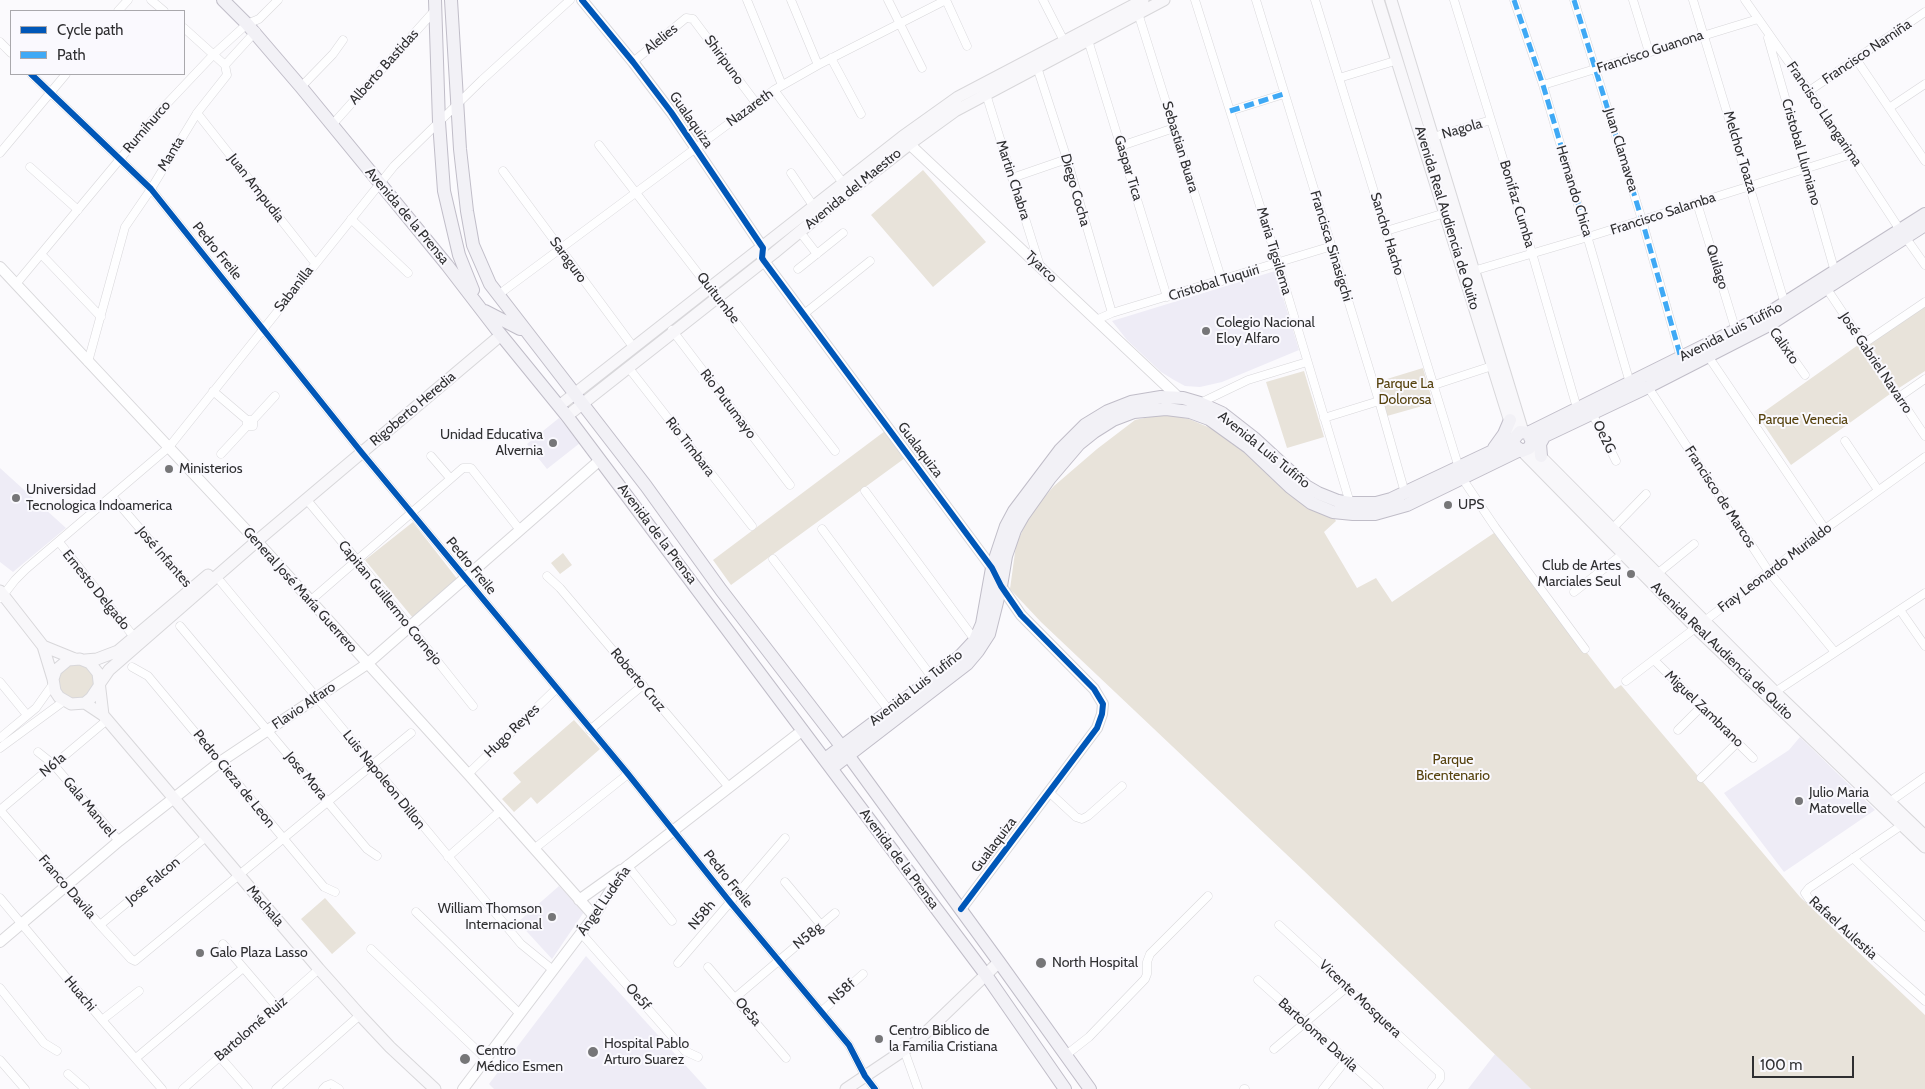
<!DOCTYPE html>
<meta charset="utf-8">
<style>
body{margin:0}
#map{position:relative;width:1925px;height:1089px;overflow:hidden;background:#fbfafd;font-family:Cabin,sans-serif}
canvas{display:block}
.legend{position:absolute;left:10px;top:10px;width:175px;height:65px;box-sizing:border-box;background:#faf9fe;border:1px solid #a9a8ac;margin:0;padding:6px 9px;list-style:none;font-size:15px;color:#2f2f31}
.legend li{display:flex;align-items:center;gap:10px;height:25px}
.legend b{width:25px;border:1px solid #a9a8ac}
.scale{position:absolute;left:1752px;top:1056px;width:102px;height:22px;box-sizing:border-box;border:2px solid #2f2f31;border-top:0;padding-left:6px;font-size:15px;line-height:18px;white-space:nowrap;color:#2f2f31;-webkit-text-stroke:4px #faf9fe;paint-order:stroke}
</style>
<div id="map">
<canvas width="1925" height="1089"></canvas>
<ul class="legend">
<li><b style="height:6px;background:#0057b8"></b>Cycle path</li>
<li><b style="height:6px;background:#3fa9f5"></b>Path</li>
</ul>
<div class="scale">100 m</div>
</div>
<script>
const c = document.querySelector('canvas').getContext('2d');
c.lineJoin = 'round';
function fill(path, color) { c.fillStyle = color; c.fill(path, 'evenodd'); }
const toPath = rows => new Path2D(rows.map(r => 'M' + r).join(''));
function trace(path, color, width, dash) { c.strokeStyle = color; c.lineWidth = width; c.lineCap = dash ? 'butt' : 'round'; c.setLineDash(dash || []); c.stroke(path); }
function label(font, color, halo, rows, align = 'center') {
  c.font = font + ' Cabin,sans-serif'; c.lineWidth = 4; c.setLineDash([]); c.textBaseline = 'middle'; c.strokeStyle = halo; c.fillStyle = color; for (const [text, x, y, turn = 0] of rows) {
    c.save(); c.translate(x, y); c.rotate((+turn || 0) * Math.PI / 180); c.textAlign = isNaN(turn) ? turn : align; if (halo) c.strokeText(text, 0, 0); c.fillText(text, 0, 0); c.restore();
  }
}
const built = toPath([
 [1275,271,1299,350,1222,382,1200,387,1185,386,1174,380,1161,372,1127,340,1112,321],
 [559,418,580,443,547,469,527,444],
 [0,468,66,528,13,572,0,562],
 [1800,737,1875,810,1784,872,1724,793,1789,750],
 [559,886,584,912,552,959,518,922],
 [586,956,707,1089,494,1089,489,1084],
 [1495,1054,1531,1089,1468,1089]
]);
const green = toPath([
 [923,170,986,242,933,287,871,215],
 [1925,306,1925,371,1899,388,1869,343],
 [1858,345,1890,394,1791,465,1758,416],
 [1423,368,1433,403,1387,416,1377,382],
 [1304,371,1324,437,1287,448,1266,382],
 [1163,414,1189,419,1234,438,1333,516,1336,521,1324,532,1357,588,1376,578,1392,602,1494,533,1615,689,1621,685,1800,897,1925,1015,1925,1089,1531,1089,1303,870,1041,622,1010,589,1016,545,1031,512,1054,486,1097,449,1135,420],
 [885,431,905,458,731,585,713,560],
 [413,522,458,580,413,618,365,560],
 [563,553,572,565,560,574,551,563],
 [77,661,94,670,95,690,79,702,61,695,57,676,59,670],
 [574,720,600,749,537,804,531,797,514,812,502,799,521,782,513,773],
 [325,898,356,933,332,954,301,919]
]);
const minor = toPath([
 [151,0,164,11],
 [747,0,782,85],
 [791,0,818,65],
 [888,0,922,68],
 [1043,0,1064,41],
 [1195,0,1278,263,1350,503],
 [1256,0,1379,401,1405,493],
 [1315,0,1459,468],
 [1454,0,1532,253,1577,408],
 [1514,0,1543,85,1630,383],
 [1574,0,1642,220,1681,358],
 [1633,0,1649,52],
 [1693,0,1785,304],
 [1745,0,1809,91,1900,230],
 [118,11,128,0],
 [1138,13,1222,281],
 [1768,38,1835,272],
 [1088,40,1167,297],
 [0,42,11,53],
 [831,58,861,114],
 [1856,59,1925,161],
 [633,62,686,18,693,19,756,103],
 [225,65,256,31],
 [1037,67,1067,159,1112,313],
 [31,74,151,189,362,453,628,774,730,902,849,1045,865,1076,875,1089],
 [1339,78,1398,60],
 [1543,85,1758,19],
 [301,87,333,54,343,40],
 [774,90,846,187],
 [1809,91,1925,12],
 [986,94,1040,266],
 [1889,108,1925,84],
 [1230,111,1284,94],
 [197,113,315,263],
 [332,125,436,9],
 [1433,137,1491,120],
 [599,145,835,451],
 [1121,146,1174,128],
 [0,153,66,74],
 [30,167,78,210],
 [503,171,634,348],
 [791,173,814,207],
 [1012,178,1067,159],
 [1697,203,1736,331],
 [351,219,408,273],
 [1386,231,1445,213],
 [800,232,817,254],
 [1906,238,1925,265],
 [41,254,101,317],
 [798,269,843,233],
 [1473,271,1588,237,1852,154],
 [16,284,160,111,214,54,247,24,259,19,278,0],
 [1827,289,1925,436],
 [498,295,774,90,818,65,946,0,967,46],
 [804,314,870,261],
 [1096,320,1112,313,1332,246],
 [1768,323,1805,375],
 [672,330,790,485],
 [1863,344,1925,302],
 [1708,356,1825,529],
 [88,362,125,227,151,189,197,113,227,75,225,65,184,28],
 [628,367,752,526],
 [1434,385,1492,366],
 [1648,387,1769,572,1834,651],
 [213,391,247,420,253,420,253,426,247,426,247,420],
 [1899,397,1925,379],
 [1200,403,1248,380,1307,362],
 [1592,413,1616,461],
 [1324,418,1379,401],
 [253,420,275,396],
 [1845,441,1878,490],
 [221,454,247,426],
 [431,456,450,478],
 [1462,478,1495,527,1585,649],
 [865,491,975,640],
 [112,496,194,592],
 [307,500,357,560,473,706],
 [822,529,934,680],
 [1612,529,1646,494],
 [59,542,134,637],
 [773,559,891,713],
 [1657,574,1694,544],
 [547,576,560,588,728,786],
 [221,582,521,944,553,970],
 [1574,592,1624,553],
 [1,598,15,580,26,569,169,447,394,166,482,80,570,0],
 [310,601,463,468,471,468,520,530],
 [1900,610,1925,646],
 [180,626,367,849,377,856],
 [1654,660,1753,758],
 [132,667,148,676,324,887,335,892],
 [1626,681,1825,529,1925,457],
 [0,682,27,715],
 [1775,692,1925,593],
 [590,730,643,685],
 [1678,730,1702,706],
 [0,738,36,708,53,684],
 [0,748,64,701],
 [38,752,53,764,119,841],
 [468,774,556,689],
 [1701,778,1738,742],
 [1049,792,1076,817,1082,819,1088,816,1122,786],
 [1888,803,1925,777],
 [0,810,100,925,131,959,135,961,411,733],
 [0,810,107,720],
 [1902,825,1809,888,1805,893,1809,899,1925,1001],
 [534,849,628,774],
 [448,857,500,811],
 [1853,858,1925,927],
 [627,865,672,921],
 [785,882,821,925],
 [0,898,102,1020,162,1089],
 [416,912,520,1014],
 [100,925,206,837],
 [1279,925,1440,1073,1440,1079,1432,1089],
 [581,933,685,1051,698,1057],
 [223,944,277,1007],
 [371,949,486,1059],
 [678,963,785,838],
 [708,967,786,1058],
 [1258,980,1379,1089],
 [0,988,44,1043,57,1051],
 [736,997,835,913],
 [822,1011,863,974],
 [102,1020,139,991],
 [1274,1049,1347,987],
 [904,1050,918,1089],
 [1066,1055,1089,1037,1145,979,1147,974,1147,962,1150,954,1208,896],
 [220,1057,248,1089],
 [136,1058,243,968],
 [0,1060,25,1089],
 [68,1074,85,1089],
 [183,1089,319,969],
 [276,1089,360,1015],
 [323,1089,326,1086,331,1084,339,1089],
 [1244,1089,1245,1089],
 [1323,1089,1346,1060]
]);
const tertiary = toPath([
 [582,0,633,62,671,112,763,248,762,258,764,261,992,568,1001,586,1021,615,1094,689,1103,704,1102,714,1097,728,961,909],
 [904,139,1178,397],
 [0,267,263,548,468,774,594,916],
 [579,900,621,870],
 [0,942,119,841,220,762,367,664,600,460],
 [463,1089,594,916,625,868,803,730]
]);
const secondary = toPath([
 [1378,0,1512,428],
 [1391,0,1523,432],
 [559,406,902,137,958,97,1143,0],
 [567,416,774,253,843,196,915,140,955,111,1164,0],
 [1522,451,1696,628,1925,847],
 [1535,451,1775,692,1925,836],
 [0,591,43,646,53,679],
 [43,646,75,659],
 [85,660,97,659,118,651,208,575],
 [100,683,109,670,257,541,501,335],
 [99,686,91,698,85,703,71,704,59,697,55,691,53,679,56,670,68,660,80,659,90,663,98,673,103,715],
 [85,703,103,715,319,969,360,1015,390,1047,435,1089],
 [846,1089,916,1042,999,962]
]);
const primary = toPath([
 [223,0,247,24,301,87,447,265,497,330,567,416,986,975,1065,1089],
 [435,0,439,122,444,191,459,255,473,290],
 [451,0,460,149,467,211,473,245,490,284,646,486,721,590,848,755,999,962,1090,1089],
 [485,311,520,329],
 [1528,433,1764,316,1925,214],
 [1532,442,1648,387,1769,325,1925,225],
 [1494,448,1504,434,1510,420],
 [1541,456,1540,444,1545,435],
 [825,759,933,678,960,656,975,640,982,624,992,568,1006,526,1014,511,1060,450,1085,425,1108,411,1131,402,1161,397,1183,398,1200,403,1222,413,1254,438,1306,486,1318,493,1338,501,1350,503,1376,503,1391,499,1499,448,1513,440,1520,432,1528,433,1532,442,1529,448,1522,451,1515,446,1513,440],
 [832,768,967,664,978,651,989,634,1001,586,1006,556,1015,530,1023,516,1050,478,1079,444,1094,432,1113,420,1134,412,1166,409,1190,412,1209,419,1248,447,1290,487,1311,503,1333,512,1353,514,1375,514,1407,505,1520,450]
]);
const quiet = toPath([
 [1514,0,1543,85,1588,237],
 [1574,0,1642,220,1681,358],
 [1230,111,1284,94]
]);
const cycleway = toPath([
 [582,0,633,62,671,112,763,248,762,258,764,261,992,568,1001,586,1021,615,1094,689,1103,704,1102,714,1097,728,961,909],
 [31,74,151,189,362,453,628,774,730,902,849,1045,865,1076,875,1089]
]);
const markers = [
 [1206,331,5,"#767678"],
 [553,443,5,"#767678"],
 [169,469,5,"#767678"],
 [16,498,5,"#767678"],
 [1448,505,5,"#767678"],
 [1631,574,5,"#767678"],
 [1799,801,5,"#767678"],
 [552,917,5,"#767678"],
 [200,953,5,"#767678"],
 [1041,963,6,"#767678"],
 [879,1039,5,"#767678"],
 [593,1052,6,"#767678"],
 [465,1059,6,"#767678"]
];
const streetNames = [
 ["Alelies",661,39,-39],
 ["Francisco Guanona",1650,52,-18],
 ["Francisco Namiña",1867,52,-34],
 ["Shiripuno",724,60,54],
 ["Alberto Bastidas",384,67,-48],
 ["Nazareth",750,108,-36],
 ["Francisco Llangarima",1824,114,56],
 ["Gualaquiza",691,120,55],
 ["Rumihurco",147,127,-49],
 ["Nagola",1462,129,-16],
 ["Sebastian Buara",1180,147,73],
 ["Juan Clamavea",1621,150,73],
 ["Melchor Toaza",1740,152,73],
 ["Cristobal Llumiano",1801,152,74],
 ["Manta",171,154,-59],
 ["Gaspar Tica",1128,168,73],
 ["Martin Chabra",1013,180,72],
 ["Juan Ampudia",256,188,52],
 ["Avenida del Maestro",853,189,-39],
 ["Diego Cocha",1075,190,74],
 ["Hernando Chica",1574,191,73],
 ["Bonifaz Cumba",1517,204,73],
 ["Francisco Salamba",1663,214,-18],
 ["Avenida de la Prensa",407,216,50],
 ["Avenida Real Audiencia de Quito",1447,218,73],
 ["Sancho Hacho",1387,234,73],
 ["Francisca Sinasigchi",1331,246,73],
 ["Pedro Freile",217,251,51],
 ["Maria Tigsilema",1274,251,73],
 ["Saraguro",568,260,54],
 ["Tyarco",1041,267,44],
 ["Quilago",1717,267,73],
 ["Cristobal Tuquiri",1214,283,-17],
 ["Sabanilla",294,289,-52],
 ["Quitumbe",718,298,52],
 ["Avenida Luis Tufiño",1731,332,-27],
 ["Calixto",1784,346,55],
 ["José Gabriel Navarro",1876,363,56],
 ["Rio Putumayo",728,404,53],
 ["Rigoberto Heredia",413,409,-40],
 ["Oe2G",1604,437,64],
 ["Rio Timbara",690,447,52],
 ["Gualaquiza",920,450,53],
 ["Avenida Luis Tufiño",1264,450,39],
 ["Francisco de Marcos",1720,497,57],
 ["Avenida de la Prensa",657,534,53],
 ["José Infantes",164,557,49],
 ["Pedro Freile",471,566,50],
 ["Fray Leonardo Murialdo",1775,568,-37],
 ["Ernesto Delgado",96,590,51],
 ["General José María Guerrero",300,590,48],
 ["Capitan Guillermo Cornejo",390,603,51],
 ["Avenida Real Audiencia de Quito",1722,651,44],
 ["Roberto Cruz",638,680,50],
 ["Avenida Luis Tufiño",916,688,-38],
 ["Flavio Alfaro",304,706,-34],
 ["Miguel Zambrano",1704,709,44],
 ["Hugo Reyes",512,731,-44],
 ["N61a",53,765,-40],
 ["Jose Mora",306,776,50],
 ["Pedro Cieza de Leon",234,779,51],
 ["Luis Napoleon Dillon",384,780,51],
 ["Gala Manuel",89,807,50],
 ["Gualaquiza",994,845,-53],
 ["Avenida de la Prensa",899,859,53],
 ["Pedro Freile",728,879,51],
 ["Jose Falcon",153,881,-40],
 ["Franco Davila",67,887,49],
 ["Ángel Ludeña",604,901,-55],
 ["Machala",265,906,49],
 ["N58h",702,915,-50],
 ["Rafael Aulestia",1843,928,42],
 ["N58g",808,936,-40],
 ["N58f",842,992,-42],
 ["Huachi",80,994,50],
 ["Oe5f",638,997,49],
 ["Vicente Mosquera",1360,999,43],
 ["Oe5a",748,1012,50],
 ["Bartolomé Ruiz",251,1029,-41],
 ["Bartolome Davila",1318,1035,42]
];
const poiNames = [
 ["Colegio Nacional",1216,323],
 ["Eloy Alfaro",1216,339],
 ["Unidad Educativa",543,435,"right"],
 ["Alvernia",543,451,"right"],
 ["Ministerios",179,469],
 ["Universidad",26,490],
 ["Tecnologica Indoamerica",26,506],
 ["UPS",1458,505],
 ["Club de Artes",1621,566,"right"],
 ["Marciales Seul",1621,582,"right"],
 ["Julio Maria",1809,793],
 ["Matovelle",1809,809],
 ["William Thomson",542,909,"right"],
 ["Internacional",542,925,"right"],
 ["Galo Plaza Lasso",210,953],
 ["North Hospital",1052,963],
 ["Centro Biblico de",889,1031],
 ["la Familia Cristiana",889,1047],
 ["Hospital Pablo",604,1044],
 ["Arturo Suarez",604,1060],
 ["Centro",476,1051],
 ["Médico Esmen",476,1067]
];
const parkNames = [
 ["Parque La",1405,384],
 ["Dolorosa",1405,400],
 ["Parque Venecia",1803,420],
 ["Parque",1453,760],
 ["Bicentenario",1453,776]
];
fill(built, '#eeecf6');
fill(green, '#e8e3da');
trace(minor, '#d8d7da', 9);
trace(tertiary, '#d8d7da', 12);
trace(secondary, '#d8d7da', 13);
trace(primary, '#c0bdc8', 14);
trace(minor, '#fefeff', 8);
trace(tertiary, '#fefeff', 10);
trace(secondary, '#f8f7fa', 11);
trace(primary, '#f2f1f6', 12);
trace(quiet, '#3fa9f5', 5, [10, 5]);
trace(cycleway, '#0057b8', 6);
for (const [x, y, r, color] of markers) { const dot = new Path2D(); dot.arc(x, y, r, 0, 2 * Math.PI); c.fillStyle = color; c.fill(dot); trace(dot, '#faf9fe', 2); }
label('14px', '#2f2f31', '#faf9fe', streetNames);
label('14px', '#2f2f31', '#faf9fe', poiNames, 'left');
label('14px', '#55410c', '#faf9fe', parkNames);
</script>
